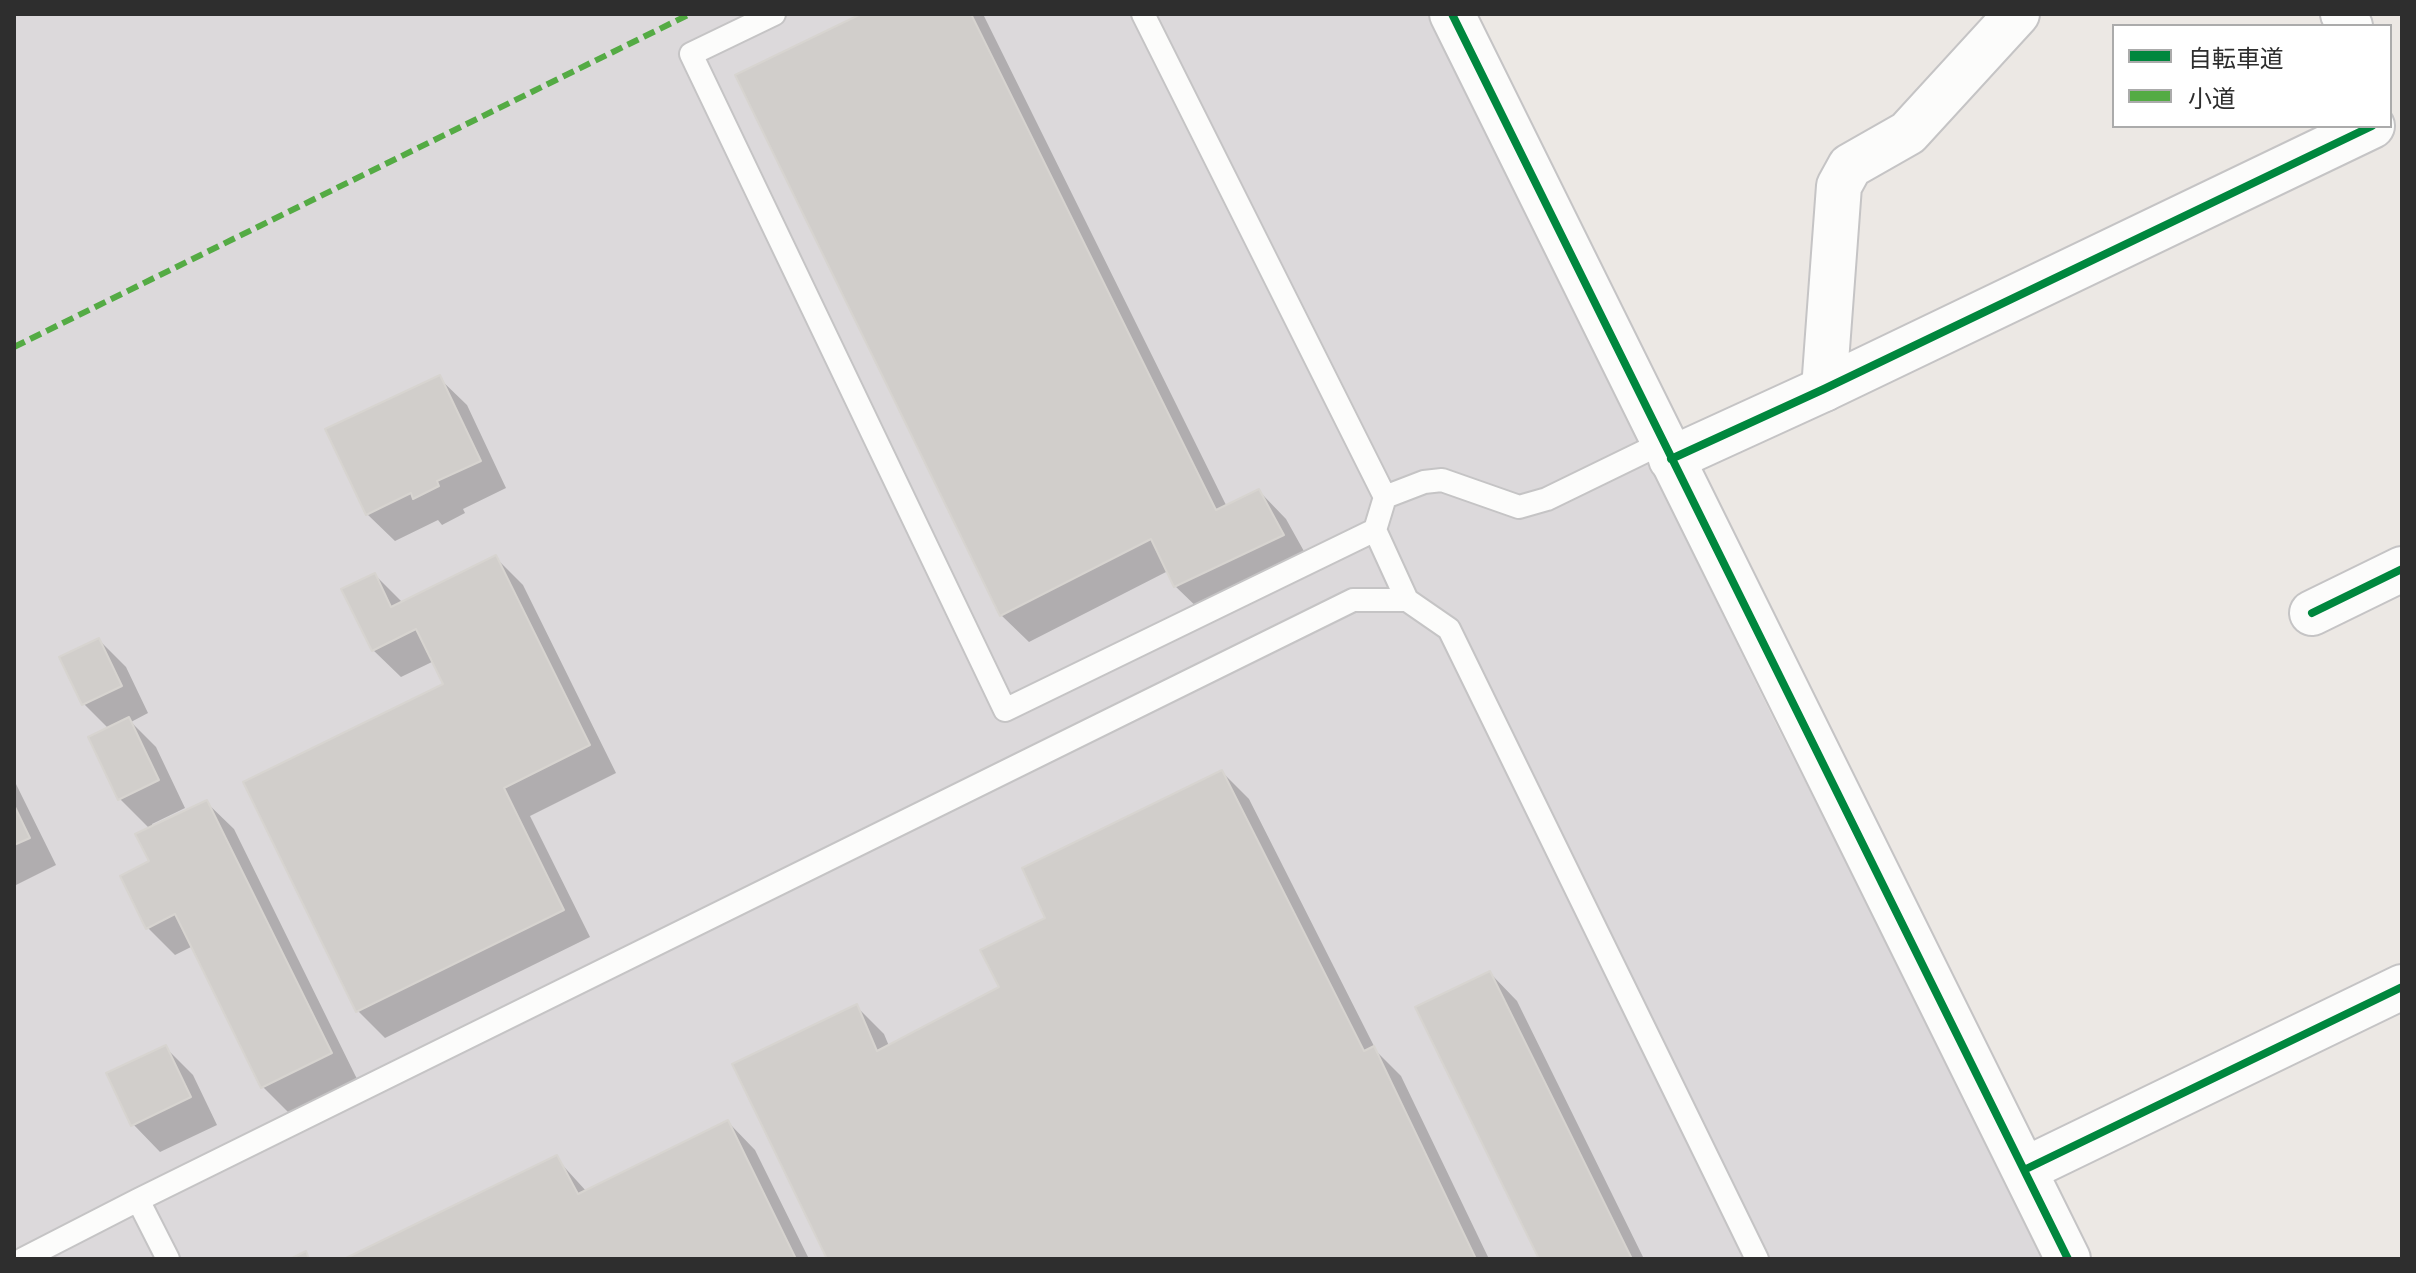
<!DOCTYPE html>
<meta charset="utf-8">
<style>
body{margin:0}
#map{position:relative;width:2416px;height:1273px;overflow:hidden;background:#ece8e4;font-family:Ubuntu,"Noto Sans JP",sans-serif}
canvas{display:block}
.frame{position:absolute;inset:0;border:16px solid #2e2e2e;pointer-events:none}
.legend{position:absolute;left:2112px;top:24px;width:280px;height:104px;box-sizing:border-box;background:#fff;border:2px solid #ababab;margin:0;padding:10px 14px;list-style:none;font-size:24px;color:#2e2e2e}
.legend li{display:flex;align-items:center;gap:16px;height:40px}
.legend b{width:40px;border:2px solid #ababab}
</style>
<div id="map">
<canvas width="2416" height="1273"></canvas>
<div class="frame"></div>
<ul class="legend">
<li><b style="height:10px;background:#00873e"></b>自転車道</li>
<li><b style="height:10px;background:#54ab44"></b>小道</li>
</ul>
</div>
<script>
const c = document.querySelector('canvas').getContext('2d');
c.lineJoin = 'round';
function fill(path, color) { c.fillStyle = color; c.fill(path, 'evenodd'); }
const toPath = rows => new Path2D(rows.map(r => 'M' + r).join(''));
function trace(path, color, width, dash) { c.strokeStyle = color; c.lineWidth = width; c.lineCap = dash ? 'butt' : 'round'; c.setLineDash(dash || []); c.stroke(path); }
const industrial = toPath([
 [14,14,1429,14,1776,724,2047,1259,14,1259]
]);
const shadow = toPath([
 [865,14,983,14,1227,507,1259,491,1286,519,1310,562,1203,613,1175,586,1168,571,1029,642,1001,615],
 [439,378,467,405,506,488,463,509,465,513,442,525,438,520,395,541,367,514],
 [496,558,523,585,616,773,530,816,590,937,385,1038,358,1011,446,685,434,661,401,677,373,650,375,575,403,603],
 [99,640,126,667,148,713,131,722,156,747,185,808,152,824,153,827,206,802,234,829,358,1081,290,1114,263,1087,193,946,175,955,147,927,152,862,150,829,120,799,109,729,84,704],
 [1222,772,1249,799,1377,1052,1401,1076,1489,1259,830,1259,856,1006,884,1034,889,1046,1001,988,1048,919],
 [14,780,56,865,14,886],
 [1490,973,1517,1001,1644,1259,1542,1259],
 [165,1047,193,1075,217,1125,160,1152,133,1124],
 [728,1122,755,1150,809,1259,349,1259,556,1158,587,1192]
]);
const building = toPath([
 [861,14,971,14,1216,510,1259,489,1284,535,1174,587,1151,539,1000,616,735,75,861,14],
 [440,375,481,461,437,481,439,486,413,499,411,493,366,515,325,429,440,375],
 [496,555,590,745,504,788,564,910,356,1012,243,782,443,684,416,629,372,651,341,589,375,573,391,607,496,555],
 [99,638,122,686,82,705,59,657,99,638],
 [129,717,159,780,118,800,88,737,129,717],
 [1222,770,1364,1051,1374,1046,1476,1259,827,1259,732,1064,857,1004,877,1051,999,987,980,950,1045,918,1022,868,1222,770],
 [207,800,332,1053,261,1088,175,914,146,929,120,876,149,861,135,834,207,800],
 [14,805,30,838,14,845,14,805],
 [1490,971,1632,1259,1539,1259,1415,1007,1490,971],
 [166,1045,191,1097,131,1126,106,1073,166,1045],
 [728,1120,796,1259,344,1259,557,1155,578,1194,728,1120],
 [306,1251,309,1259,290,1259,306,1251]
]);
const lane = toPath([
 [774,14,691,54,1005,710,1375,530],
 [1143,14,1385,497,1375,530,1407,600],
 [1385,497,1424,482,1442,480,1519,507,1547,499,1662,443],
 [138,1200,168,1259],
 [23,1259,138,1200,1353,600,1407,600,1449,629,1757,1259]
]);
const street = toPath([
 [1452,14,2068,1259],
 [1824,389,1839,186,1850,166,1908,133,2017,14],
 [2312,613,2402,569],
 [2024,1170,2402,987]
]);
const secondary = toPath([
 [2343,14,2350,26],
 [1671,459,1824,389,2372,126]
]);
const quiet = toPath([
 [14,347,690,14]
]);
const cycleway = toPath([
 [1452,14,2068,1259],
 [1671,459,1824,389,2372,126],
 [2312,613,2402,569],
 [2024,1170,2402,987]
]);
fill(industrial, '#dcd9db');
fill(shadow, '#0003');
fill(building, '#d1cecb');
trace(building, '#d7d4d0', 2);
trace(lane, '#c5c4c5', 26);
trace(street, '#c5c4c5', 48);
trace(secondary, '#c5c4c5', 48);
trace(lane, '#fcfcfb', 22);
trace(street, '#fcfcfb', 44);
trace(secondary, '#fcfcfb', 44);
trace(quiet, '#54ab44', 6, [12, 6]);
trace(cycleway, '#00873e', 8);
</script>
